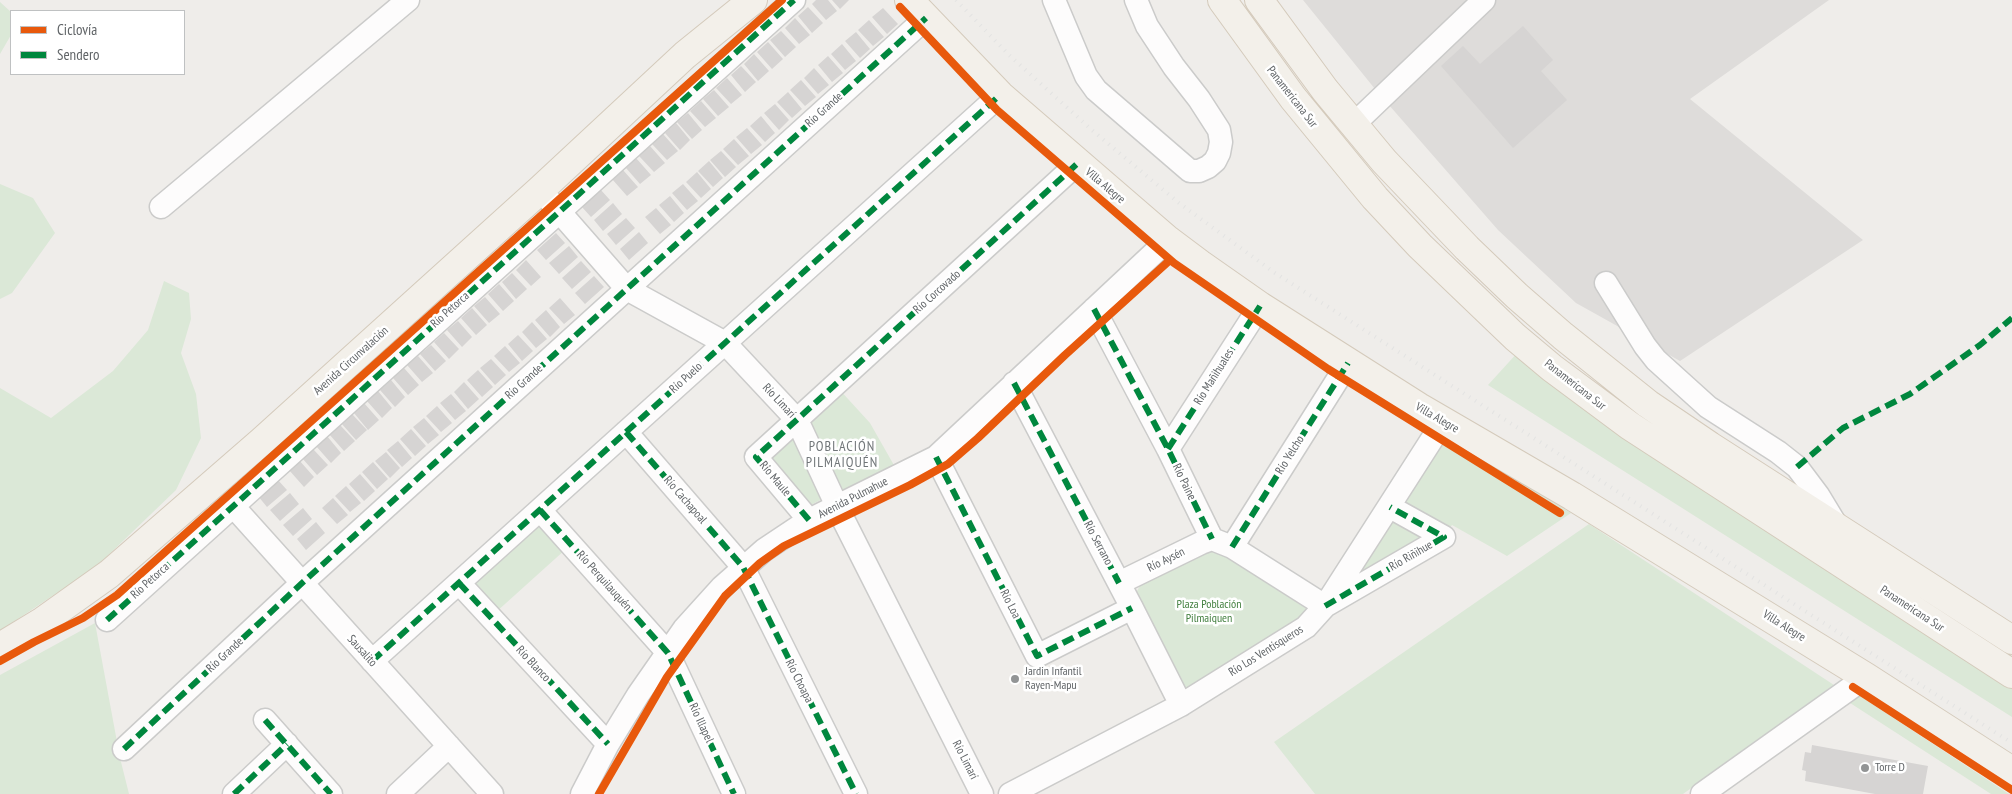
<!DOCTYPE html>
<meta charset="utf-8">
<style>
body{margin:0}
#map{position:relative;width:2012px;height:794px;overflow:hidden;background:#efedea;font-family:"PT Sans Narrow",sans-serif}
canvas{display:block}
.legend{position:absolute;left:10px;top:10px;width:175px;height:65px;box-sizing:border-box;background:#fff;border:1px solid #bfc1c2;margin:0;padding:6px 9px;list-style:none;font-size:15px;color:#606467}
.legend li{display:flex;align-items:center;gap:10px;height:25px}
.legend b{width:25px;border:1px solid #bfc1c2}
</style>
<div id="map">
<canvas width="2012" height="794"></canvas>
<ul class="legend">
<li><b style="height:6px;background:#e8590c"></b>Ciclovía</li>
<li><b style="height:6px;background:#00873e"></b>Sendero</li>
</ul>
</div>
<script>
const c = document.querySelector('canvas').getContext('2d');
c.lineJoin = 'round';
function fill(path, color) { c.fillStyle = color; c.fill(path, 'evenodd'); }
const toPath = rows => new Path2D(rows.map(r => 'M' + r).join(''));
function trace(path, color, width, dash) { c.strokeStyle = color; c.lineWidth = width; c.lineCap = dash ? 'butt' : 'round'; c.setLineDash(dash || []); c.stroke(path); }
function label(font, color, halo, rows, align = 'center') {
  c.font = font + ' "PT Sans Narrow",sans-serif'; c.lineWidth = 5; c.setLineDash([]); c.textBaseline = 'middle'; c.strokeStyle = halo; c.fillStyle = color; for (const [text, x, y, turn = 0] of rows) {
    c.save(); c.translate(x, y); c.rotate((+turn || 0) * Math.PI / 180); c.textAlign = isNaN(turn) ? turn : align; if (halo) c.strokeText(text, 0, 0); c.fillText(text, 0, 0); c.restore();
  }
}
const industrial = toPath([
 [1303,0,1829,0,1690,99,1863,240,1680,361,1576,303,1498,230,1375,89]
]);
const green = toPath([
 [0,2,11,12,11,35,0,54],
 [0,184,33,198,55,233,12,293,0,299],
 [164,281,189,293,191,319,181,353,196,394,201,438,176,490,97,566,0,631,0,388,51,418,113,371,148,330],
 [1519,351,1853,586,2012,688,2012,717,1488,385],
 [838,388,870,423,895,467,837,496,802,421],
 [794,430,826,497,805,508,762,459],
 [1449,442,1457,445,1571,513,1507,556,1452,525,1446,533,1399,507,1441,444],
 [1395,515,1438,538,1346,591],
 [537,518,566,549,495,613,468,582],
 [1589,524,1834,685,1683,794,1315,794,1274,742],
 [1212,539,1240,565,1313,613,1191,690,1183,689,1137,597,1137,591,1141,584],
 [95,623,120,758,129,794,0,794,0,675],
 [1857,694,2009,794,1991,794,1847,701]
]);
const building = toPath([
 [816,0,828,0,837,11,826,20,812,4],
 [832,0,849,0,840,9],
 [808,7,823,23,812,33,798,16],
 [883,8,898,24,887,34,872,17],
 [795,18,810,35,799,44,785,28],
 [869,20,884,37,873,46,858,30],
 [1523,26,1553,60,1541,71,1567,100,1513,148,1441,66,1463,46,1480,64],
 [781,31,796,47,785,57,770,40],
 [856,32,870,49,860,58,845,41],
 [768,42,783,59,772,69,757,52],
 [842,44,856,61,845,70,831,54],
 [754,54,769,71,758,81,744,64],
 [828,56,843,73,832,82,818,65],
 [741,66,756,82,745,92,731,75],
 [814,68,829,85,818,94,804,78],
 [727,78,742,95,731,104,716,88],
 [801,80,816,97,805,106,790,90],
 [714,90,729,107,718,116,703,99],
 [788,92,802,109,792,118,777,102],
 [701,101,716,118,705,127,690,111],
 [775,104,789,120,779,130,764,113],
 [688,113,702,130,692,139,677,122],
 [761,116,775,133,765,142,750,126],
 [676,123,690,140,680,150,665,133],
 [747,128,762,145,751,154,736,137],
 [663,134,678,151,667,160,652,144],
 [734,139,749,156,738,165,723,149],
 [650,146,665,163,654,172,639,156],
 [721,151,736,167,725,177,710,160],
 [636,158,651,175,640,184,626,168],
 [709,161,723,178,713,187,698,171],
 [623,170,638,187,627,196,612,179],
 [697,172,711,189,701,198,686,182],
 [683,184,698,201,687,210,672,193],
 [600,189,610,200,591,217,581,206],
 [670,196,684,213,674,222,659,205],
 [613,203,622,214,603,231,594,220],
 [656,208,671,225,660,234,645,217],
 [626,218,635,228,616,245,607,234],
 [639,232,648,243,629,260,620,249],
 [556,233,565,243,546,260,537,250],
 [569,246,578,257,559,274,549,263],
 [526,260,541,277,531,286,516,270],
 [581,261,591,272,572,289,562,278],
 [512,273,527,289,516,299,502,282],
 [594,276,604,287,585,304,575,293],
 [499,284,514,301,503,311,488,294],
 [485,297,500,314,489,323,474,306],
 [560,298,575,315,564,324,549,308],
 [472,308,487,325,476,335,461,318],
 [546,310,560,327,550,337,535,320],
 [458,321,472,337,462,347,447,330],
 [532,322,547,339,536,348,522,332],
 [444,333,459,349,449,359,434,342],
 [518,335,533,351,522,361,508,344],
 [431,345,446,361,435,371,420,354],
 [505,346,520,363,509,372,494,356],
 [418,356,433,373,422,382,407,365],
 [491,359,506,375,495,385,480,368],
 [404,368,419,385,408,395,393,378],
 [478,370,493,387,482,397,467,380],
 [391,380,405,397,395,407,380,390],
 [464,382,479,399,468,409,454,392],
 [378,391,392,408,382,418,367,401],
 [451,394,466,411,455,420,440,403],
 [364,403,379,420,368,430,354,413],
 [437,406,452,423,441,432,426,416],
 [352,414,367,430,356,440,341,423],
 [424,418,439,435,428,444,413,427],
 [340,425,355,441,344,451,329,434],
 [411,429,426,446,415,456,400,439],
 [327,436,341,453,331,463,316,446],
 [398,441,412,458,402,467,387,450],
 [313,449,328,465,317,475,302,458],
 [386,452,400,468,390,478,375,461],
 [299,460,314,477,304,487,289,470],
 [373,462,388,479,377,489,362,472],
 [360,474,375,491,364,501,349,484],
 [277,479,287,490,267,507,258,496],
 [346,486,361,503,350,512,335,496],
 [290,493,299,504,280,521,270,510],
 [333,498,348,515,337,524,322,508],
 [303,508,312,519,293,536,283,525],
 [316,522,325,533,306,550,297,539],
 [1812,745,1928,766,1923,794,1875,794,1805,781,1806,771,1802,770,1805,752,1811,753]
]);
const minor = toPath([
 [1054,0,1086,76,1096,90,1190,171,1199,171,1208,167,1215,161,1219,153,1221,142,1219,130,1199,99,1174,67,1147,26,1136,0],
 [1353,125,1484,0],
 [550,201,627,289,725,343,797,420,842,517,982,794],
 [161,207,408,0],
 [1606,283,1645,346,1656,360,1708,407,1778,452,1797,467,1818,495,1838,528],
 [1094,309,1168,449,1212,539,1232,547,1325,606,1444,537,1390,507],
 [1014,383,1132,608,1181,705],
 [626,432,743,567,856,794],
 [1168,449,1260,306],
 [936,457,1037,656,1132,608],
 [233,506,492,794],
 [540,510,668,653,734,794],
 [809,520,756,457,1078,163],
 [1232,547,1348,363],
 [459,583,608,744],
 [1119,583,1201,543,1212,539],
 [107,620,794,0],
 [372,661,1000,95],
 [265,720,331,794],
 [124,749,301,584,926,18],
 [234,794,287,744],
 [398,794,449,746],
 [582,794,608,744,638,695,684,629,722,587,764,550,809,520,936,457,1168,240],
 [1010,794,1181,705,1306,627,1325,606,1443,422],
 [1702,794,1866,677]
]);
const major = toPath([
 [909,0,1000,95,1168,240,1200,264,1260,306,1419,407,1572,496,1866,677,2012,771],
 [1222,0,1293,98,1375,198,1420,246,1515,337,1552,368,1630,426,2012,674],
 [1259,0,1325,90,1384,161,1467,248,1517,296,1563,336,1648,404,1710,446,2012,640],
 [0,647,43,621,109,574,262,441,540,190,685,55,753,0]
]);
const rail = toPath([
 [956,0,1009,55,1093,131,1179,203,1275,273,2012,743]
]);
const quiet = toPath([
 [1094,309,1168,449,1212,539],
 [1014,383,1119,583],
 [626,432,743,567,856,794],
 [1168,449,1260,306],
 [936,457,1037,656,1132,608],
 [1797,467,1843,428,1910,394,1980,345,2012,318],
 [540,510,668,653,734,794],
 [809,520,756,457,1078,163],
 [1232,547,1348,363],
 [459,583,608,744],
 [1325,606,1444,537,1390,507],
 [107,620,794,0],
 [372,661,1000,95],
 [265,720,331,794],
 [124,749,301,584,926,18],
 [234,794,287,744]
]);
const cycleway = toPath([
 [900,7,997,110,1174,263,1328,369,1560,513],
 [0,661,34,642,83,618,117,595,782,0],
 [1853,687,2012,790],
 [599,794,667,677,725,596,760,563,784,546,910,485,948,464,978,438,1065,355,1170,260]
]);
const markers = [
 [1015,679,5,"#929495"],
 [1865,768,5,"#929495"]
];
const streetNames = [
 ["Panamericana Sur",1292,97,52],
 ["Río Grande",824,110,-42],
 ["Villa Alegre",1105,186,40],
 ["Río Corcovado",937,292,-42],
 ["Río Petorca",450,310,-42],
 ["Avenida Circunvalación",351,361,-42],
 ["Río Mañihuales",1214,377,-58],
 ["Río Puelo",686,378,-42],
 ["Río Grande",524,382,-42],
 ["Panamericana Sur",1575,385,38],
 ["Río Limarí",779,401,47],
 ["Villa Alegre",1437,418,30],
 ["Río Yelcho",1290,455,-58],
 ["Río Maule",775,479,50],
 ["Río Paine",1184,482,64],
 ["Avenida Pulmahue",853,498,-27],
 ["Río Cachapoal",685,500,49],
 ["Río Serrano",1098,543,62],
 ["Río Riñihue",1411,556,-30],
 ["Río Aysén",1166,560,-26],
 ["Río Petorca",150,581,-42],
 ["Río Perquilauquén",604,581,48],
 ["Río Loa",1010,604,63],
 ["Panamericana Sur",1912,609,33],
 ["Villa Alegre",1784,626,32],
 ["Sausalito",362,651,48],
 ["Río Los Ventisqueros",1266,651,-32],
 ["Río Grande",225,655,-43],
 ["Río Blanco",533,664,47],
 ["Río Choapa",799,681,63],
 ["Río Illapel",701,723,65],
 ["Río Limarí",965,760,63]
];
const parkNames = [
 ["Plaza Población",1209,605],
 ["Pilmaiquen",1209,619]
];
const poiNames = [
 ["Jardin Infantil",1025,672],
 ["Rayen-Mapu",1025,686],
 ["Torre D",1875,768]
];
const neighbourhoodNames = [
 ["POBLACIÓN",842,447],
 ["PILMAIQUÉN",842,463]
];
fill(industrial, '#dedcda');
fill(green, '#dbe8d7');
fill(building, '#d6d4d3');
trace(minor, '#cbcbca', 25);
trace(major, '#d4cabb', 30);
trace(minor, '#fdfcfc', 22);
trace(major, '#f3f0ea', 28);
trace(rail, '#e3e3e2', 4, [1, 6]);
trace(quiet, '#00873e', 6, [12, 6]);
trace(cycleway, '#e8590c', 8);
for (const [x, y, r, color] of markers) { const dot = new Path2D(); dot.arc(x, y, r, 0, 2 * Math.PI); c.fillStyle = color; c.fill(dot); trace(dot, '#fff', 2); }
label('12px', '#606467', '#fff', streetNames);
label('12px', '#427f3f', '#fff', parkNames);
label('12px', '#606467', '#fff', poiNames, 'left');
c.letterSpacing = '1px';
label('14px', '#717679', '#fff', neighbourhoodNames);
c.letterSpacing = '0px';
</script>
